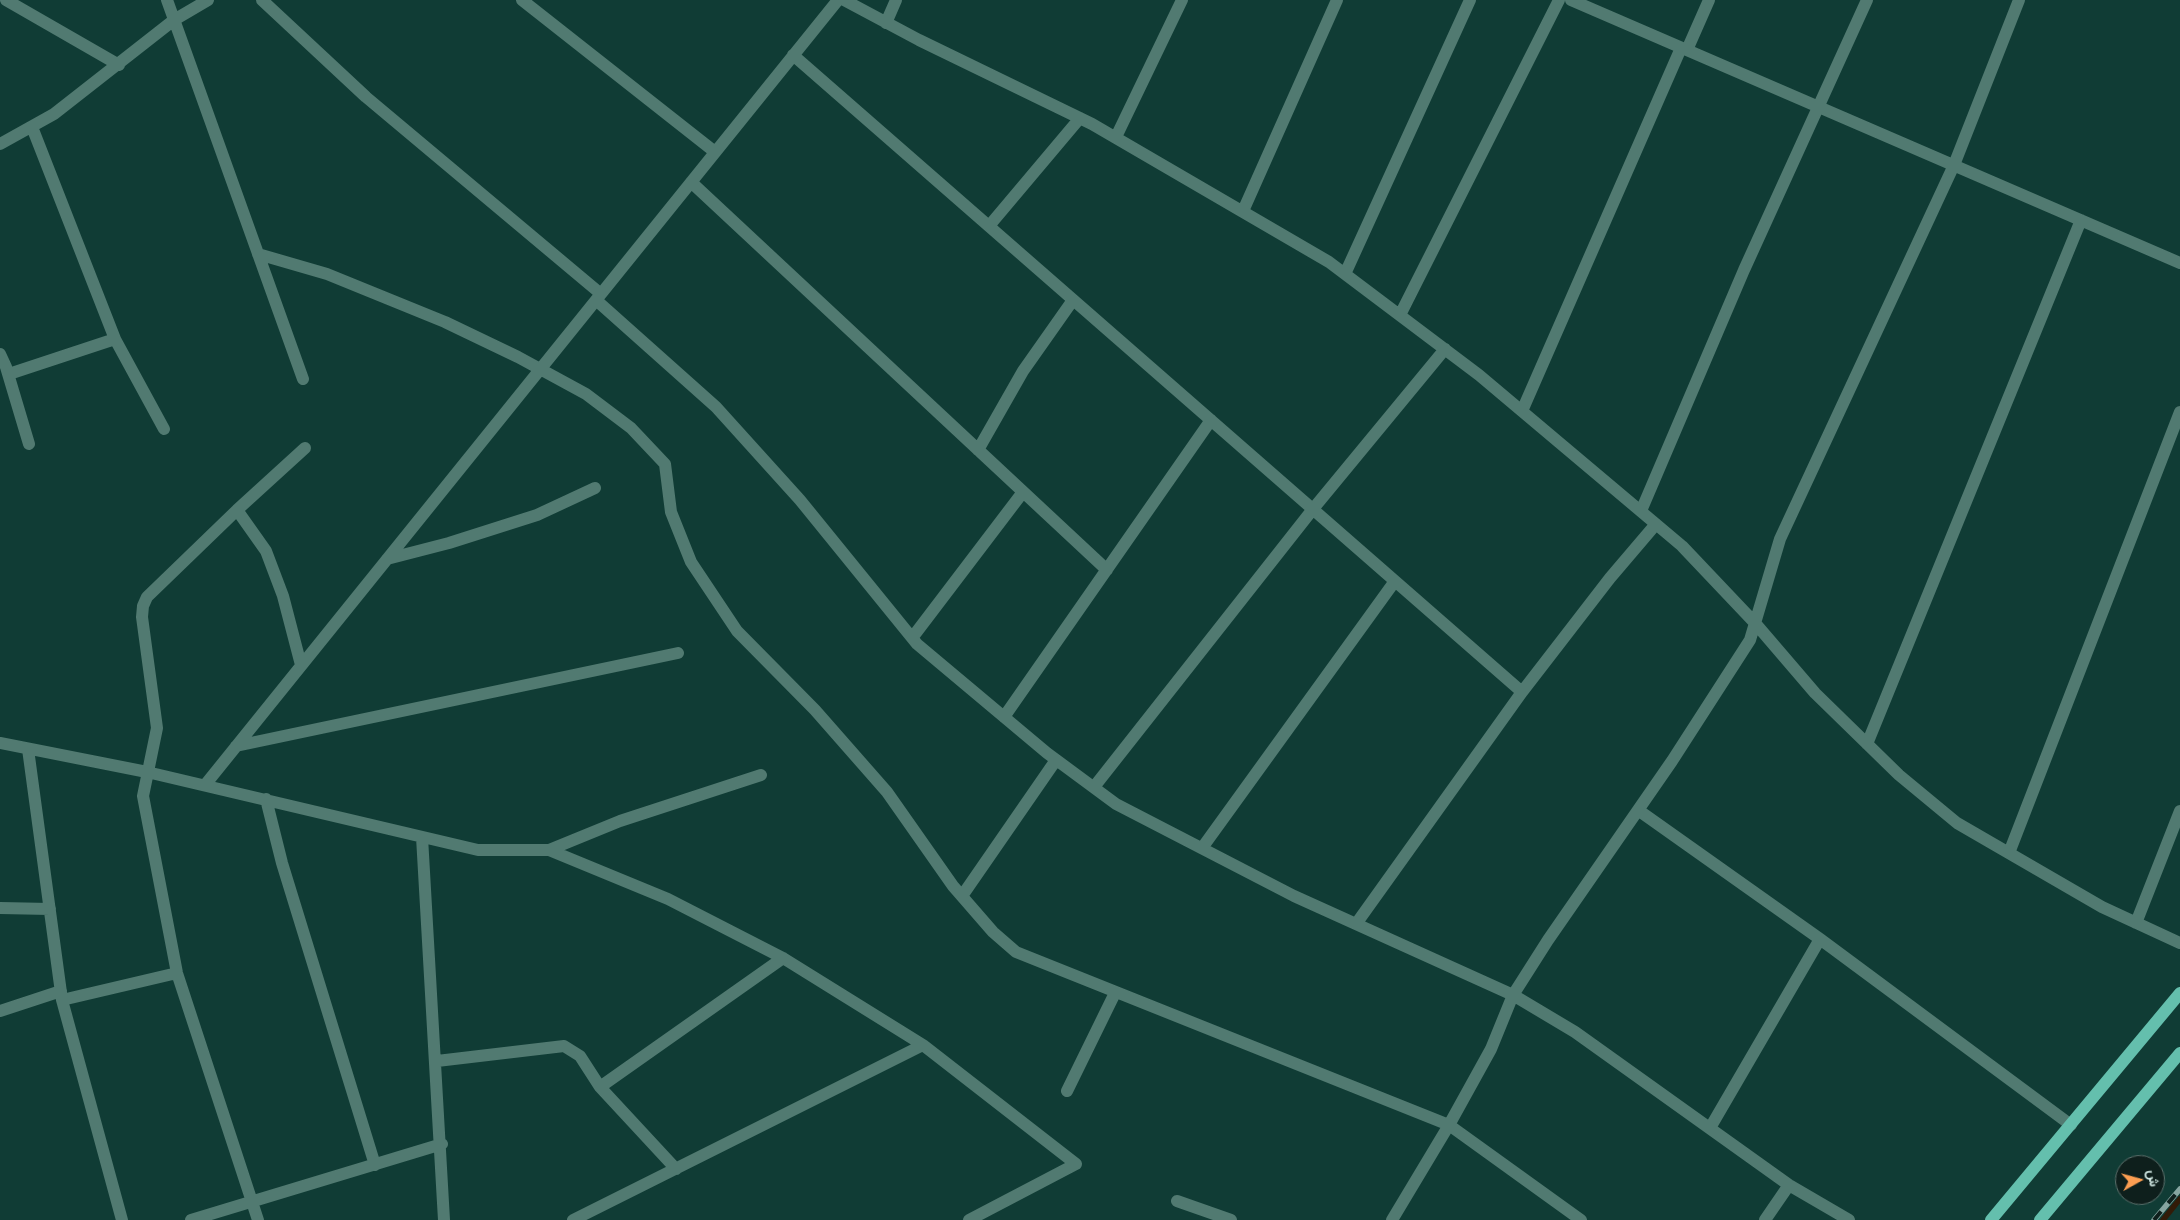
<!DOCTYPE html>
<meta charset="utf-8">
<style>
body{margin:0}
#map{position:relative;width:2180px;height:1220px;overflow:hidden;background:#103c35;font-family:Roboto,Vazirmatn,sans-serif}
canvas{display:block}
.north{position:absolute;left:2115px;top:1155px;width:50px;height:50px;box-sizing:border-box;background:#0e1f1c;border:1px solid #5c706c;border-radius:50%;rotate:83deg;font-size:14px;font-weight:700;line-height:20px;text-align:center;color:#d2e9e4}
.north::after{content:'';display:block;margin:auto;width:18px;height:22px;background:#fb9e52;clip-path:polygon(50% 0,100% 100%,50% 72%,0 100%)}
</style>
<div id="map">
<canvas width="2180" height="1220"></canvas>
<div class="north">ش</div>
</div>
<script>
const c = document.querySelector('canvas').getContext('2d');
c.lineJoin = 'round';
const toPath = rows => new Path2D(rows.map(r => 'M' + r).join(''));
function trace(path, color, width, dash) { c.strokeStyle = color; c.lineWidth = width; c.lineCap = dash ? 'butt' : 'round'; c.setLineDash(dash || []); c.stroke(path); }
const stream = toPath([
 [2163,1220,2180,1199]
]);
const minor = toPath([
 [6,0,119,65],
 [167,0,303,379],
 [262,0,366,97,601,294],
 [522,0,715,152],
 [844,0,919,40,1092,124,1329,262,1479,375,1682,546,1755,623,1815,693,1899,775,1957,823,2102,907,2180,943],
 [1571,0,2180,263],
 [886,23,896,0],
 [1687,50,1709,0],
 [793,55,1522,692],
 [32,127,115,339],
 [1116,137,1182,0],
 [0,144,54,114,174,20,208,0],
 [691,182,1107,570],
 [1243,211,1337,0],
 [989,226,1080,118],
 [258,254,327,274,445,322,518,357,586,394,631,428,665,464,671,512,691,562,737,631,815,710,887,792,953,886,993,932,1016,952,1449,1125,1581,1220],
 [1345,274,1470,0],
 [596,300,716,407,800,500,917,644,1047,753,1116,804,1294,896,1513,995,1575,1032,1789,1185,1849,1220],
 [1400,315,1559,0],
 [0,354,6,367,29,444],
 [9,374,115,339,164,429],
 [1522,411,1681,48],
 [978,450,1023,371,1073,300],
 [237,510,266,551,283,596,301,665],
 [1641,511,1744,270,1867,0],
 [387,559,449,543,537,515,595,488],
 [912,638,1023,492],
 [1004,717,1211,420],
 [0,743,147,772,478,850,549,850,668,899,783,958,923,1045,1076,1164,969,1220],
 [1867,744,2081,220],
 [236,746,678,653],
 [28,749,62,1000,122,1220],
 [205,785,838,0],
 [1094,787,1313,509,1445,349],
 [266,799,282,863,375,1165],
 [1638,810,1820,939,2071,1125],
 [422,837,444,1220],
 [1202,848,1395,581],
 [549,850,620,821,761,775],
 [2009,853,2180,412],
 [962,896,1056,760],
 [0,908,50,909],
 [2136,923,2180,811],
 [1356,924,1522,692,1610,578,1656,524],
 [62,1000,177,973],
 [0,1011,61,991],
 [437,1061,564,1046,580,1056,600,1087,676,1169],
 [600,1087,783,958],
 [1067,1091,1115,993],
 [1710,1128,1820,939],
 [1177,1201,1231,1220],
 [191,1220,442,1144],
 [258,1220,177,973,143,796,157,728,142,617,143,606,147,597,237,510,305,448],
 [573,1220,923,1045],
 [1392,1220,1449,1125,1491,1049,1513,995,1548,940,1672,761,1750,640,1780,539,1954,165,2019,0],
 [1765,1220,1789,1185]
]);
const major = toPath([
 [1991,1220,2180,993],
 [2040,1220,2180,1053]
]);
const rail = toPath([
 [2154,1220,2180,1189]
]);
trace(stream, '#321b08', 5.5);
trace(minor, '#517a71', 12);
trace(major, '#64bfad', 12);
trace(rail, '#86a5a0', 5.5);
trace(rail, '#0e1f1c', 4, [11]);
</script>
